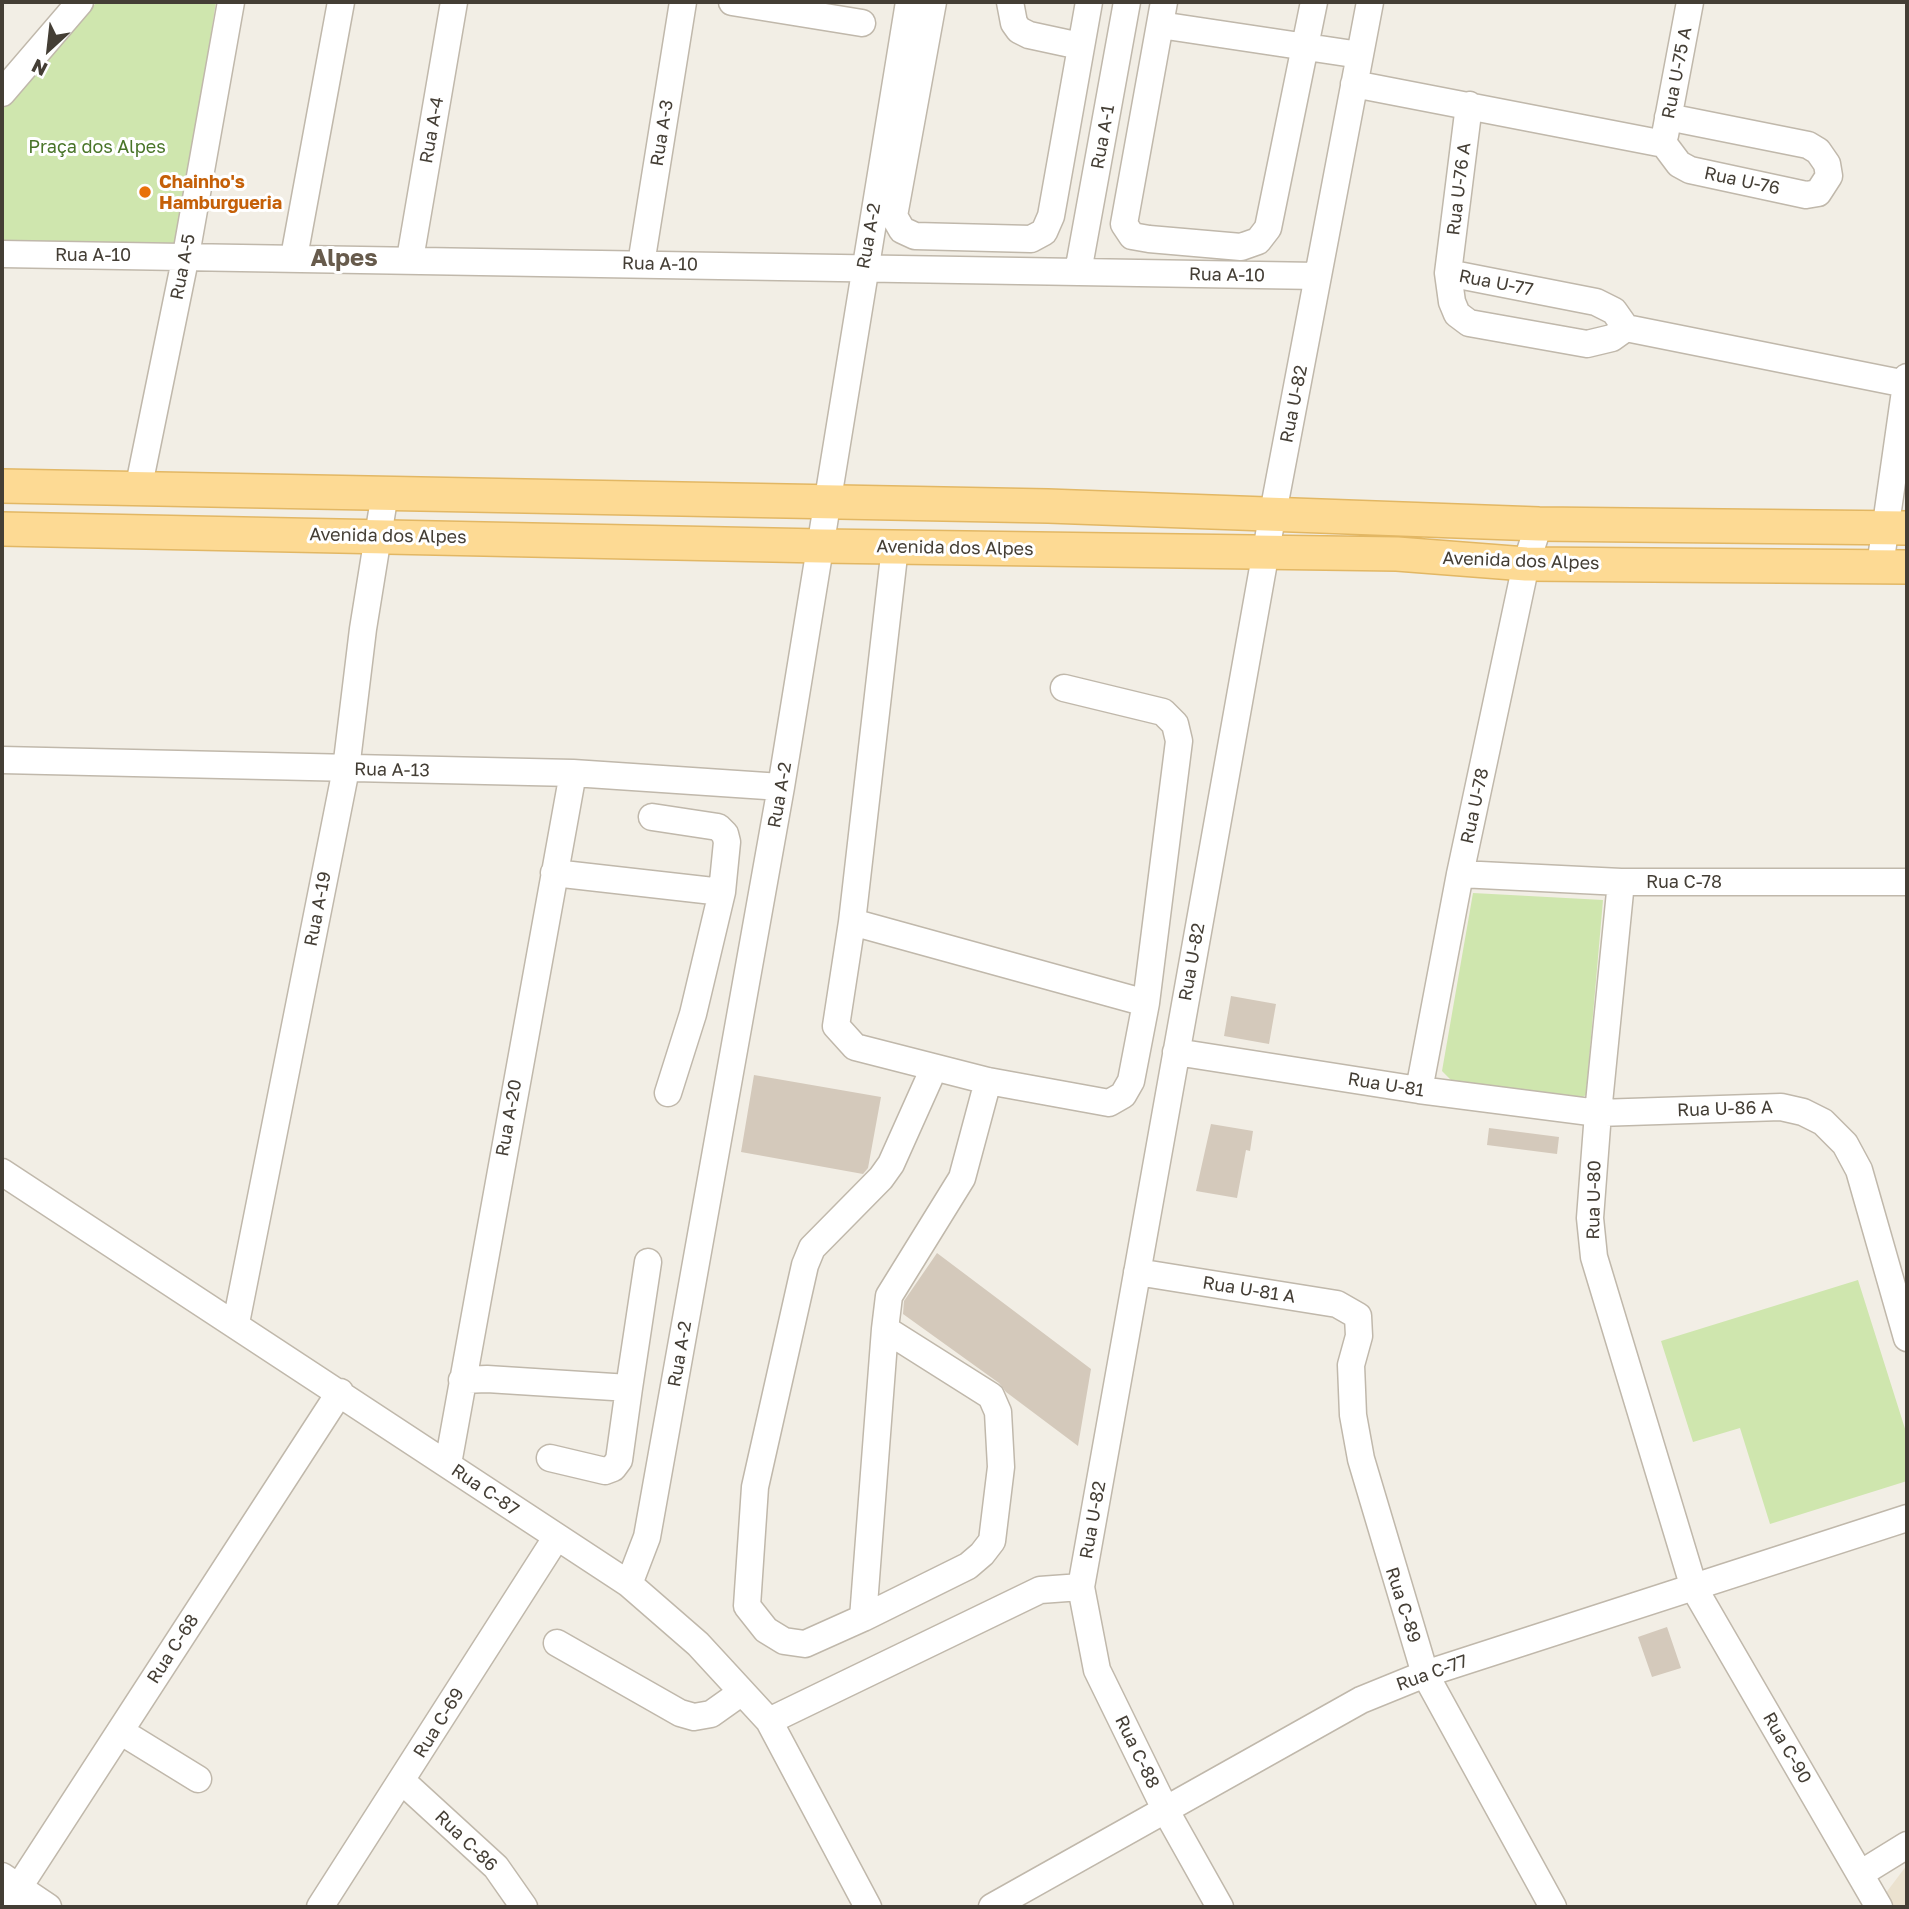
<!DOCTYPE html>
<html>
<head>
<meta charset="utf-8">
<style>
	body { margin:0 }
	#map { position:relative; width:1909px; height:1909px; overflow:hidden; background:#f2eee5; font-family:"Golos Text",sans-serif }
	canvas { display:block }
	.frame { position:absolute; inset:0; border:4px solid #443e35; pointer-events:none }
	.north { position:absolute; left:14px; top:14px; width:70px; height:70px; -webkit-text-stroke:5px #fff; paint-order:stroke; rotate:207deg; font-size:19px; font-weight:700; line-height:28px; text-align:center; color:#443e35 }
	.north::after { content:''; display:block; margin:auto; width:24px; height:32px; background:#443e35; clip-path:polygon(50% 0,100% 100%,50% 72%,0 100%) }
</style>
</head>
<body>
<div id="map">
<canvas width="1909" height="1909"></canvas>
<div class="frame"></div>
<div class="north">N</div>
</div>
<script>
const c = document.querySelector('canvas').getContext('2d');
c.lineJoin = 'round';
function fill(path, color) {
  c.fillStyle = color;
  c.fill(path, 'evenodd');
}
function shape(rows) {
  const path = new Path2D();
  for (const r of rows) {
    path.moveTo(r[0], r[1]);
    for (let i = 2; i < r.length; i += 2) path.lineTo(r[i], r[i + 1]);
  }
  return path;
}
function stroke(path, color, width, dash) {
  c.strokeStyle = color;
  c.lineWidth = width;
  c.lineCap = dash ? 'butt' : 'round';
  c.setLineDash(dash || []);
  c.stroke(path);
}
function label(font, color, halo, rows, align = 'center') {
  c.font = font + ' "Golos Text",sans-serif';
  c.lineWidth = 6;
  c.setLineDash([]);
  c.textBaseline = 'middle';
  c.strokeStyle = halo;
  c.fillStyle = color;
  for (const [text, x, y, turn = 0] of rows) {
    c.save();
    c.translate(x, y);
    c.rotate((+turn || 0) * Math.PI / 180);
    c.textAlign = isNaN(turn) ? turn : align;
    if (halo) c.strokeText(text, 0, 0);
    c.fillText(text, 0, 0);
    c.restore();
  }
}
fill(shape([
	[1907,1865,1907,1907,1888,1907,1882,1898]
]), '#ebe2cf');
fill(shape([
	[97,2,216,2,178,245,2,242,2,110],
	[1473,893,1603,900,1586,1095,1568,1105,1457,1086,1442,1071],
	[1858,1280,1907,1435,1907,1481,1770,1524,1740,1428,1693,1442,1661,1341]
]), '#cfe6ae');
fill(shape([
	[1231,996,1276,1004,1269,1044,1224,1036],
	[754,1075,881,1097,868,1168,863,1174,741,1152],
	[1211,1124,1253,1131,1250,1151,1246,1150,1237,1198,1196,1191],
	[1489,1128,1559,1137,1557,1154,1487,1145],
	[937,1253,1091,1369,1078,1446,1006,1392,999,1383,903,1314,904,1301],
	[1667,1627,1681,1668,1652,1677,1638,1637]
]), '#d4c9bb');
const minor = shape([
	[732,2,862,23],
	[933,2,894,216,902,230,915,236,1031,239,1044,232,1051,216,1089,2],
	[1010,2,1014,23,1019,30,1029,35,1080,46],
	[1164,2,1124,224,1132,236,1149,239,1241,247,1258,241,1268,228,1314,2],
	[1160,25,1360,55],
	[1354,84,1664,144,1679,164,1690,170,1806,195,1818,193,1829,176,1827,164,1818,151,1808,145,1668,117],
	[2,93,80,2],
	[1665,135,1690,2],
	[2,254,1318,276],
	[294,257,341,2],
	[410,259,454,2],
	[641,264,683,2],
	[1078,272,1127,2],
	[1448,273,1596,302,1614,311,1626,328,1612,338,1587,344,1469,323,1457,314,1452,302,1448,273,1469,105],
	[1626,328,1906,384],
	[138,490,186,255,231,2],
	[895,547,852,922,1146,1003,1179,741,1175,724,1163,712,1064,688],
	[1880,566,1907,377],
	[2,760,573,773,781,787],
	[652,817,718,827,725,834,727,842,722,892,693,1014,668,1093],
	[554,873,722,892],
	[1460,874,1621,882,1907,882],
	[1621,882,1598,1113,1590,1218,1594,1257,1694,1588,1879,1907],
	[852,922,836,1026,855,1047,988,1081,1109,1103,1123,1095,1131,1081,1146,1003],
	[1176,1052,1419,1090,1598,1113,1781,1107,1803,1112,1823,1122,1845,1144,1859,1170,1907,1338],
	[934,1068,891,1164,881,1178,812,1248,805,1265,755,1487,747,1606,766,1630,784,1641,805,1644,863,1618,968,1566,982,1554,992,1541,1001,1467,998,1412,991,1396,885,1329,889,1296,962,1178,988,1081],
	[1419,1090,1460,874,1526,564,1539,524],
	[2,1172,629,1584,698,1644,769,1721,868,1907],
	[1137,1272,1337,1304,1358,1316,1359,1336,1351,1365,1353,1415,1361,1459,1425,1674,1553,1907],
	[236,1323,346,769,363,629,385,493],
	[462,1380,487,1379,629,1388,648,1262],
	[550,1458,605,1471,613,1468,619,1460,629,1388],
	[448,1464,573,773],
	[629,1584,647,1537,781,787,909,2],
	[863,1618,885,1329],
	[557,1643,680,1713,694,1717,711,1714,742,1692],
	[769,1721,1040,1590,1081,1587],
	[120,1731,198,1779],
	[402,1781,496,1867,524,1907],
	[1860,1874,1907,1845],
	[2,1876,48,1907],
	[6,1907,340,1392],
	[320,1907,556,1538],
	[992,1907,1361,1700,1425,1674,1907,1518],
	[1220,1907,1166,1811,1097,1670,1081,1587,1269,534,1370,2]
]);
const major = shape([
	[2,486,1048,506,1539,524,1907,528],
	[2,529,821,546,1397,554,1526,564,1907,567]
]);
stroke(minor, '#c0b8ab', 29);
stroke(major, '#e2b764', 36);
stroke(minor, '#fff', 26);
stroke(major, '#fdda94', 33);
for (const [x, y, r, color] of [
	[145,192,7,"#e8710a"]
]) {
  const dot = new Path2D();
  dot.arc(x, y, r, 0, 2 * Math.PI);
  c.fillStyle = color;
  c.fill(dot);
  stroke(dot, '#fff', 2.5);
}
label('18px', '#443e35', '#fff', [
	["Rua U-75 A",1677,73,-79],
	["Rua A-4",432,130,-80],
	["Rua A-3",662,133,-81],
	["Rua A-1",1103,137,-80],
	["Rua U-76",1742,181,12],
	["Rua U-76 A",1459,189,-83],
	["Rua A-2",869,236,-80],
	["Rua A-10",93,255],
	["Rua A-10",660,264,1],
	["Rua A-5",183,267,-79],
	["Rua A-10",1227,275,1],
	["Rua U-77",1496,283,11],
	["Rua U-82",1294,404,-79],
	["Avenida dos Alpes",388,536,1],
	["Avenida dos Alpes",955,548,1],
	["Avenida dos Alpes",1521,561,2],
	["Rua A-13",392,770,1],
	["Rua A-2",780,795,-80],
	["Rua U-78",1475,806,-78],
	["Rua C-78",1684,882],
	["Rua A-19",318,909,-79],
	["Rua U-82",1192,962,-80],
	["Rua U-81",1386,1085,9],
	["Rua U-86 A",1725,1109,-2],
	["Rua A-20",509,1118,-80],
	["Rua U-80",1594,1200,-89],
	["Rua U-81 A",1249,1290,9],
	["Rua A-2",680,1354,-80],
	["Rua C-87",485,1490,34],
	["Rua U-82",1093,1520,-80],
	["Rua C-89",1403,1605,72],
	["Rua C-68",173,1649,-57],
	["Rua C-77",1432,1673,-20],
	["Rua C-69",439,1723,-58],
	["Rua C-90",1787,1748,60],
	["Rua C-88",1137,1752,64],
	["Rua C-86",466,1841,44]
]);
label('18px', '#497529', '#fff', [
	["Praça dos Alpes",97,147]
]);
label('bold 18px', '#c56008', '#fff', [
	["Chainho's",159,182],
	["Hamburgueria",159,203]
], 'left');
label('bold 24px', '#675b4c', '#fff', [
	["Alpes",344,258]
]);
</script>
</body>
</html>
